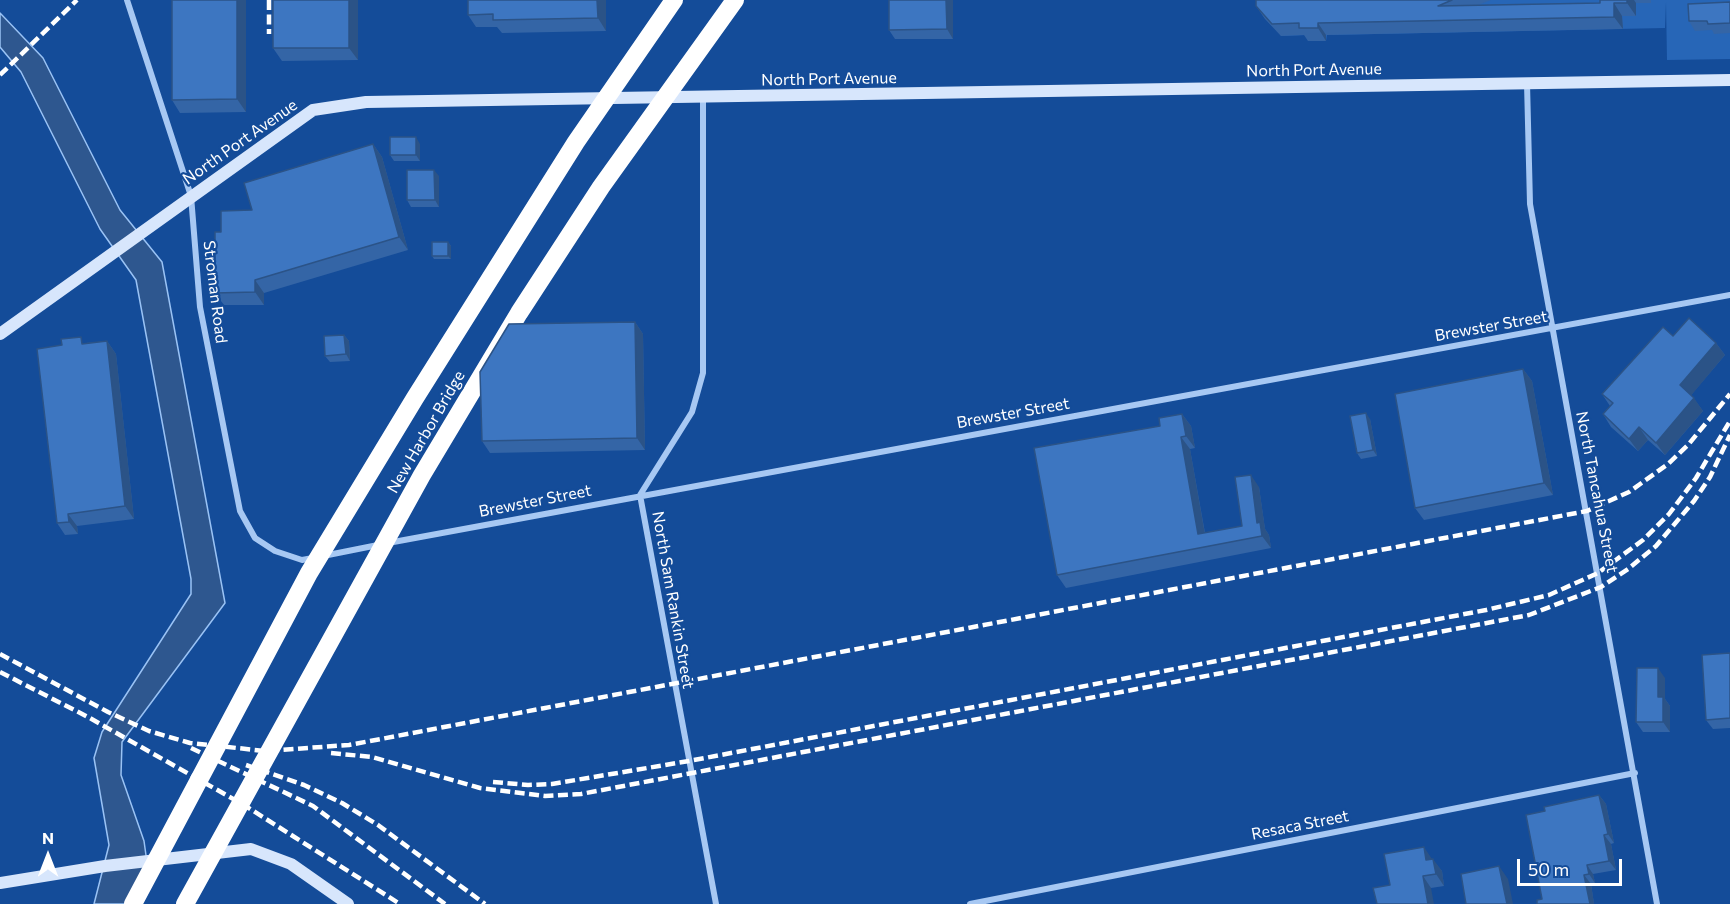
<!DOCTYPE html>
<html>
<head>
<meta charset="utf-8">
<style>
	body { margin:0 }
	#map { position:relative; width:1730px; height:904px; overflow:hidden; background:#144c99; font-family:Commissioner,sans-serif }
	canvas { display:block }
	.north { position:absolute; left:18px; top:826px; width:60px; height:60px; -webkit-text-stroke:4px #144c99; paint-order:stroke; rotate:0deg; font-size:16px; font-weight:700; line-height:24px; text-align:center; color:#fff }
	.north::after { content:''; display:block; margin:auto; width:21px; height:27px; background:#fff; clip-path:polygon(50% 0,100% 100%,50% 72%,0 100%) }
	.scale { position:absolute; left:1517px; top:859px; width:105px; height:27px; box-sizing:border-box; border:3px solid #fff; border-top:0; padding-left:8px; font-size:18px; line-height:21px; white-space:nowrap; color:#fff; -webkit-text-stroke:4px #144c99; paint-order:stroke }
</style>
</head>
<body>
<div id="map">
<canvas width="1730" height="904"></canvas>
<div class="north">N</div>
<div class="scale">50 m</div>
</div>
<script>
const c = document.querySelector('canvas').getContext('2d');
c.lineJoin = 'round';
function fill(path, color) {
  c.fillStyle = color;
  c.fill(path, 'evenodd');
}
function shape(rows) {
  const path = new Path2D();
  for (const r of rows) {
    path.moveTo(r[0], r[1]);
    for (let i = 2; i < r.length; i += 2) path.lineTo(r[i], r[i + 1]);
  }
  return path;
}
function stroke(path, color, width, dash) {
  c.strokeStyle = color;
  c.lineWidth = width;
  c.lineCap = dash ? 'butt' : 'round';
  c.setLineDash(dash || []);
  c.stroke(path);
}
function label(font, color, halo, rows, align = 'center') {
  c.font = font + ' Commissioner,sans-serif';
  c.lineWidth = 4.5;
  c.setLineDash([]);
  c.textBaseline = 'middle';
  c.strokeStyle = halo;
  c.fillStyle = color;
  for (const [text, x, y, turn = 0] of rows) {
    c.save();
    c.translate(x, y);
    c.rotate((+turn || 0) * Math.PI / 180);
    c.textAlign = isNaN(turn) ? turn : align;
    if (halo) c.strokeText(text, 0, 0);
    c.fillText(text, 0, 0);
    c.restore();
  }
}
fill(shape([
	[1265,0,1730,0,1730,59,1667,60,1666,2,1665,28,1327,35,1326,41,1308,41,1307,35,1281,36]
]), '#2766b7');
const water = shape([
	[0,13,43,58,120,210,162,262,225,603,122,742,121,775,144,841,150,884,140,904,94,904,109,845,94,758,102,732,191,594,191,579,136,280,100,229,21,72,0,47,0,13]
]);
fill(water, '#2e578f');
stroke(water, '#9ac3f5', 1.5);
stroke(shape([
	[127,0,191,196,200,307,240,511,255,538,275,551,302,560,313,558],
	[1527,83,1530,204,1657,904],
	[703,97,703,373,692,412,640,495,716,904],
	[388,543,1730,295],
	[323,556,378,545],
	[970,904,1635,773]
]), '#a7c8f3', 6);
stroke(shape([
	[0,334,313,110,366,102,1730,80],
	[0,883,105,866,251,849,291,864,348,904]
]), '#d7e6fc', 12);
stroke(shape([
	[269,0,269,34],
	[0,75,77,0],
	[0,654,108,712,149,731,190,743,265,751,349,745,1587,511,1629,492,1668,464,1688,445,1730,394],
	[0,672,88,717,244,805,400,904],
	[191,748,313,806,445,904],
	[331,753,372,757,480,788,545,796,581,794,1529,615,1601,587,1628,569,1656,546,1694,501,1710,477,1730,435],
	[246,765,304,785,342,803,378,825,485,904],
	[493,782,528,785,552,784,689,761,1486,610,1549,595,1598,573,1643,540,1669,514,1696,478,1730,421]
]), '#fff', 4.5, [10, 4.5]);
stroke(shape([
	[133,904,309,573,415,398,576,142,674,0],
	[185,904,422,475,519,313,601,187,735,0]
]), '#fff', 18);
fill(shape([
	[172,0,246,0,246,112,180,113,172,100],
	[358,0,358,60,282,61,273,48],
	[468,0,606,0,606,31,502,33,497,27,476,27,468,15],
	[889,0,953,0,953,39,895,39,889,30],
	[1256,0,1491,0,1478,5,1600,3,1600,0,1651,0,1651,3,1636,3,1636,16,1622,16,1623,29,1326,35,1326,41,1308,41,1304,35,1281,36,1265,19,1256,6],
	[1730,2,1730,33,1714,34,1712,30,1695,31,1689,21],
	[373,144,382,157,408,250,264,293,264,305,224,305,215,293,221,232,252,210],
	[420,144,420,161,394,161,390,155],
	[439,176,439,207,411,207,407,200],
	[448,242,451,246,451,259,434,259,432,256],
	[635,322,643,334,645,450,490,453,482,441],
	[344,335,349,341,350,361,330,362,325,356],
	[1673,336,1716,343,1725,355,1691,395,1703,411,1665,455,1648,440,1638,451,1611,427,1603,414,1610,406,1602,394],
	[107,341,116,354,134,519,77,526,78,534,65,535,57,523,86,343],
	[1523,369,1532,381,1553,495,1424,520,1415,508],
	[1182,414,1191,426,1195,448,1190,449,1205,533,1242,526,1259,487,1265,529,1269,535,1271,548,1066,588,1057,575,1160,426],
	[1370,419,1377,456,1361,459,1357,453],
	[1730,653,1730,728,1713,729,1706,720],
	[1665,678,1665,699,1670,706,1670,732,1643,732,1636,722],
	[1599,795,1606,804,1614,843,1611,844,1616,870,1593,874,1595,883,1591,884,1594,904,1537,904,1542,899,1545,811],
	[1432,859,1442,871,1444,886,1431,888,1390,885]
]), '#3465a6');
fill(shape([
	[237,0,246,0,246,112,237,99],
	[349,0,358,0,358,60,349,48],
	[597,0,606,0,606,31,598,18],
	[946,0,953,0,953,39,947,29],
	[1627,0,1634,0,1636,3,1636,16,1627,3],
	[1614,3,1622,16,1623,29,1614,17],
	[1318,23,1326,35,1326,41,1318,28],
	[416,137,420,144,420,161,416,155],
	[373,144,382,157,408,250,399,237],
	[434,170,439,176,439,207,435,200],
	[448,242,451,246,451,259,448,256],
	[255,280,264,293,264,305,255,292],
	[635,322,643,334,645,450,637,438],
	[344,335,349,341,350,361,346,354],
	[107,341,116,354,134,519,125,506],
	[1716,343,1725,355,1689,398,1680,385],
	[1523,369,1532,381,1553,495,1544,483],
	[1694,398,1703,411,1665,455,1656,443],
	[1366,413,1370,419,1377,456,1373,450],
	[1182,414,1191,426,1195,448,1186,436],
	[1639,427,1648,440,1638,451,1629,439],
	[1181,437,1190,449,1207,546,1198,534],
	[1251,475,1259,487,1265,529,1269,535,1271,548,1262,536,1257,523],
	[68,514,77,526,78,534,69,522],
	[1658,668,1665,678,1665,699,1670,706,1670,732,1663,722,1658,697],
	[1599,795,1606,804,1614,843,1608,834],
	[1604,835,1611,844,1616,870,1609,861],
	[1424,847,1432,859,1426,860],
	[1433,859,1442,871,1444,886,1436,874],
	[1587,865,1593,874,1595,883,1589,874],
	[1499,866,1508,879,1513,904,1507,904],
	[1584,875,1591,884,1594,904,1590,904],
	[1423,876,1431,888,1434,904,1428,904]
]), '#2b5387');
const building = shape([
	[172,0,237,0,237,99,172,100,172,0],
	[273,0,349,0,349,48,273,48,273,0],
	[468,0,597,0,598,18,493,20,493,14,468,15,468,0],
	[889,0,946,0,947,29,889,30,889,0],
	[1256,0,1452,0,1438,6,1600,3,1600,0,1627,0,1627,3,1614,3,1614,17,1318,23,1318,28,1299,28,1299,23,1272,24,1256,6,1256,0],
	[1730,2,1730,23,1708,24,1707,21,1689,21,1688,4,1730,2],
	[390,137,416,137,416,155,390,155,390,137],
	[373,144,399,237,255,280,255,292,215,293,215,232,221,232,221,211,252,210,244,183,373,144],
	[407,170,434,170,435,200,407,200,407,170],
	[432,242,448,242,448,256,432,256,432,242],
	[1689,318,1716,343,1680,385,1694,398,1656,443,1639,427,1629,439,1603,414,1613,403,1602,394,1663,327,1673,336,1689,318],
	[635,322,637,438,482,441,480,372,509,324,635,322],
	[344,335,346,354,325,356,324,336,344,335],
	[81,337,82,344,107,341,125,506,68,514,69,522,57,523,37,349,62,345,61,339,81,337],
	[1523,369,1544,483,1415,508,1395,394,1523,369],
	[1366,413,1373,450,1357,453,1350,416,1366,413],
	[1182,414,1186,436,1181,437,1198,534,1242,526,1235,477,1251,475,1257,523,1260,522,1262,536,1057,575,1034,448,1160,426,1159,418,1182,414],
	[1730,653,1730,718,1706,720,1702,655,1730,653],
	[1637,668,1658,668,1658,697,1663,697,1663,722,1636,722,1637,668],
	[1599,795,1608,834,1604,835,1609,861,1587,865,1589,874,1584,875,1590,904,1537,904,1537,900,1542,899,1526,815,1545,811,1544,807,1599,795],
	[1424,847,1426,860,1433,859,1436,874,1423,876,1428,904,1377,904,1373,888,1390,885,1384,854,1424,847],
	[1499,866,1507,904,1466,904,1461,874,1499,866]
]);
fill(building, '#3d76c1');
stroke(building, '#2b5387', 1.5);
label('16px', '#fff', '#144c99', [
	["North Port Avenue",1314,70,-1],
	["North Port Avenue",829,79,-1],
	["North Port Avenue",240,142,-35],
	["Stroman Road",215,292,83],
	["Brewster Street",1491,326,-10],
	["Brewster Street",1013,413,-10],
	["New Harbor Bridge",426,432,-60],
	["North Tancahua Street",1597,492,79],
	["Brewster Street",535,501,-11],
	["North Sam Rankin Street",673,600,80],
	["Resaca Street",1300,825,-11]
]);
</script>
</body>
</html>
